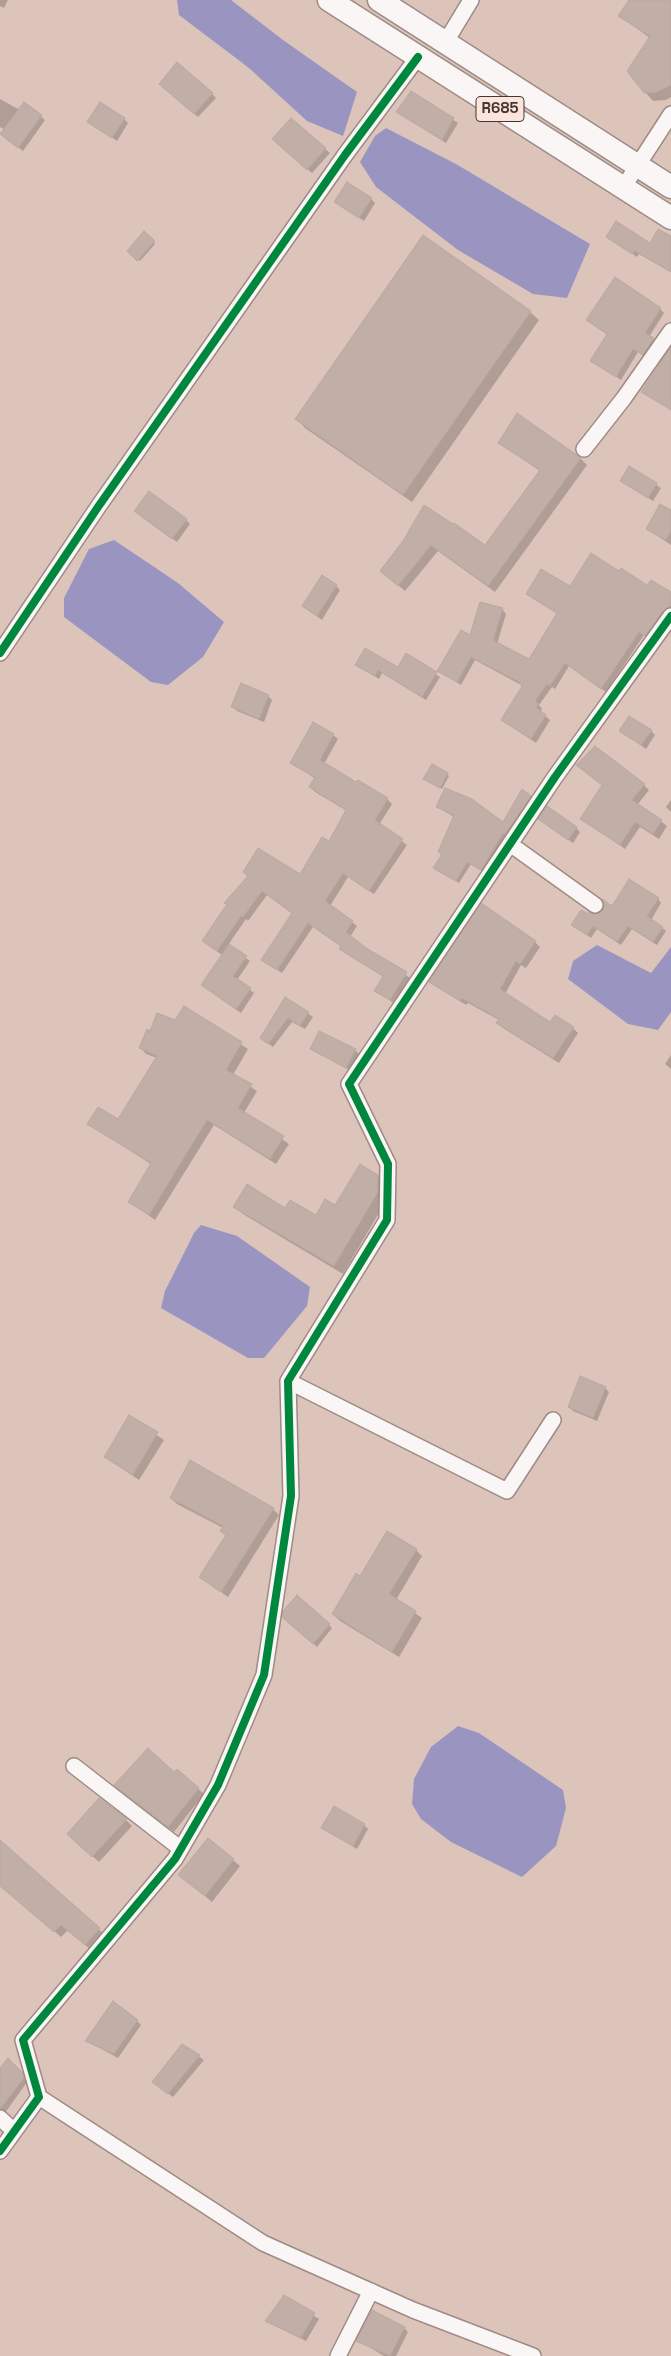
<!DOCTYPE html>
<html>
<head>
<meta charset="utf-8">
<style>
	body { margin:0 }
	canvas { display:block; background:#dcc4bb }
</style>
</head>
<body>
<canvas width="671" height="2356"></canvas>
<script>
const c = document.querySelector('canvas').getContext('2d');
c.lineJoin = 'round';
function fill(path, color) {
  c.fillStyle = color;
  c.fill(path, 'evenodd');
}
function shape(rows) {
  const path = new Path2D();
  for (const r of rows) {
    path.moveTo(r[0], r[1]);
    for (let i = 2; i < r.length; i += 2) path.lineTo(r[i], r[i + 1]);
  }
  return path;
}
function stroke(path, color, width, dash) {
  c.strokeStyle = color;
  c.lineWidth = width;
  c.lineCap = dash ? 'butt' : 'round';
  c.setLineDash(dash || []);
  c.stroke(path);
}
function label(font, color, halo, rows, align = 'center') {
  c.font = font + ' "Space Grotesk",sans-serif';
  c.lineWidth = 4.5;
  c.setLineDash([]);
  c.textBaseline = 'middle';
  c.strokeStyle = halo;
  c.fillStyle = color;
  for (const [text, x, y, turn = 0] of rows) {
    c.save();
    c.translate(x, y);
    c.rotate((+turn || 0) * Math.PI / 180);
    c.textAlign = isNaN(turn) ? turn : align;
    if (halo) c.strokeText(text, 0, 0);
    c.fillText(text, 0, 0);
    c.restore();
  }
}
fill(shape([
	[177,0,231,0,283,40,357,92,343,136,307,121,249,68,179,15],
	[386,128,456,164,590,244,567,298,533,294,458,250,376,187,360,162,375,136],
	[114,540,178,583,224,622,203,657,168,685,151,682,64,617,64,598,89,549],
	[597,945,651,973,671,947,671,1012,658,1030,628,1024,568,979,573,961],
	[201,1225,237,1236,310,1287,307,1306,264,1358,248,1358,161,1308,165,1291,194,1233],
	[458,1726,479,1733,563,1790,566,1808,556,1846,522,1877,451,1842,421,1819,412,1804,414,1779,431,1747]
]), '#9a95c0');
fill(shape([
	[0,0,8,0,4,8,0,6],
	[631,0,658,0,671,6,671,97,666,100,653,101,645,92,650,38,620,16],
	[164,88,212,94,216,98,198,117],
	[411,93,458,123,446,143,398,112],
	[0,99,20,110,25,103,45,120,23,151,1,134,5,130,0,127],
	[124,119,128,123,117,141,89,122],
	[291,119,330,153,312,173,278,143],
	[371,199,375,203,364,221,336,202],
	[144,233,155,244,140,261,129,251],
	[608,237,650,245,671,238,671,272,639,254,637,257],
	[660,309,664,313,649,337,658,343,647,358,638,352,621,380,592,361,608,335,587,320],
	[530,312,539,320,412,502,305,428,297,419],
	[499,442,580,458,587,465,495,592,438,551,405,591,381,571,404,542,486,547,540,471],
	[630,468,661,488,653,501,621,481],
	[671,511,671,545,647,529],
	[140,515,186,520,190,524,177,542],
	[619,573,648,587,671,593,671,612,650,639,644,635,606,692,569,666,555,689,552,687,539,705,542,709,540,712,550,720,536,743,502,720,523,686,475,660,461,685,439,671,471,637,502,609,506,614,497,644,529,661,558,614,532,598],
	[336,586,340,590,322,620,303,606],
	[407,655,440,677,426,700,382,673,379,679,357,665,399,668],
	[268,696,272,700,264,722,237,711,233,707],
	[621,731,651,731,655,735,646,749],
	[333,735,338,739,324,764,356,784,358,781,387,799,392,804,379,825,407,845,374,894,348,877,330,906,357,926,350,937,410,978,395,1004,376,991,384,977,345,953,340,949,342,947,313,927,282,973,268,964,293,914,267,895,248,921,246,919,228,945,250,961,237,980,254,993,241,1013,206,988,222,955,203,941,248,877,244,872,300,876,329,843,347,811,315,792,311,787,316,779,291,763],
	[447,774,449,776,442,789,427,780],
	[644,785,649,790,638,804,667,826,659,839,640,827,625,849,582,819,603,786],
	[530,796,534,800,509,836,507,835,485,873,471,864,459,883,438,871,442,855,439,852,454,817,438,807,503,824],
	[671,800,671,812,666,807],
	[544,823,576,828,580,832,573,843],
	[658,899,661,903,651,920,666,931,657,945,632,929,621,945,597,929,591,938,573,925,588,916,599,915,612,907],
	[535,942,540,947,526,968,521,965,505,994,550,1024,573,1028,578,1033,559,1063,503,1028,497,1023,499,1020,468,1003,466,1005,430,982],
	[285,998,313,1017,305,1029,292,1022,273,1047,261,1038],
	[184,1008,248,1049,233,1075,257,1091,244,1113,289,1144,276,1164,214,1125,155,1220,129,1201,152,1165,89,1123,119,1121,157,1058,146,1054,140,1047,151,1032,176,1022],
	[312,1049,355,1050,359,1054,351,1071],
	[671,1055,671,1069,665,1064],
	[378,1176,386,1184,386,1201,343,1274,243,1214,235,1206,286,1209,316,1217,336,1207],
	[605,1388,609,1392,597,1421,573,1411,569,1407],
	[130,1417,164,1440,139,1480,105,1457],
	[171,1498,273,1509,279,1515,228,1597,200,1577,227,1536,221,1531,223,1528,177,1504],
	[416,1550,422,1556,396,1600,422,1618,399,1657,340,1621,333,1614,361,1578],
	[287,1621,329,1625,332,1628,317,1647],
	[177,1771,204,1794,174,1832,121,1791,175,1774],
	[126,1820,132,1826,99,1862,75,1840],
	[364,1825,368,1829,357,1849,323,1828],
	[208,1839,240,1866,212,1902,180,1875],
	[0,1842,105,1935,91,1950,68,1930,61,1937,0,1885],
	[137,2021,141,2025,118,2058,87,2041],
	[182,2045,204,2060,173,2097,158,2086],
	[8,2060,27,2082,5,2113,0,2111,0,2070],
	[284,2297,319,2319,306,2341,266,2321],
	[404,2328,408,2332,396,2356,384,2356,358,2340]
]), '#0003');
const building = shape([
	[629,0,671,0,671,85,657,92,644,93,627,71,650,36,618,16,629,0],
	[177,62,213,93,194,114,159,84,177,62],
	[411,91,454,118,442,140,396,112,411,91],
	[24,102,42,115,18,148,0,134,24,102],
	[100,102,125,118,112,138,87,122,100,102],
	[291,118,326,148,307,170,272,139,291,118],
	[347,182,372,198,359,218,334,202,347,182],
	[616,221,650,243,658,229,671,236,671,272,635,251,632,254,606,237,616,221],
	[144,231,155,241,137,261,127,251,144,231],
	[423,235,531,311,403,495,295,419,423,235],
	[615,277,661,308,645,333,654,338,643,355,633,349,616,377,590,361,607,334,586,320,615,277],
	[671,347,671,410,641,392,671,347],
	[517,413,581,458,488,586,431,545,398,586,380,571,403,541,424,505,453,524,454,523,485,545,540,470,498,443,517,413],
	[629,466,657,483,648,498,620,481,629,466],
	[149,491,187,519,172,539,134,511,149,491],
	[660,504,671,510,671,531,666,540,646,529,660,504],
	[591,553,619,571,621,568,647,585,651,580,671,592,671,605,663,611,645,636,639,632,601,689,565,663,550,686,547,684,535,701,539,704,536,708,546,715,531,739,501,720,522,686,519,682,471,657,457,682,437,671,461,630,470,635,480,602,503,608,493,640,529,659,557,613,526,594,541,569,570,586,591,553],
	[322,575,337,585,317,616,302,606,322,575],
	[365,648,398,667,406,653,437,672,422,697,378,670,375,676,355,665,365,648],
	[241,683,269,695,259,719,231,707,241,683],
	[629,716,652,730,641,745,619,731,629,716],
	[313,722,334,734,320,760,356,782,358,780,388,798,375,820,403,839,369,891,343,873,325,901,353,921,346,932,366,948,407,972,390,1000,374,991,383,976,339,949,341,946,308,923,277,970,261,960,292,913,262,891,243,917,241,916,217,951,202,941,227,904,224,903,248,876,243,872,258,848,300,874,322,837,329,841,346,810,309,787,315,777,290,763,313,722],
	[595,746,645,784,632,800,662,820,653,834,635,822,620,845,580,819,602,785,576,765,595,746],
	[432,764,448,773,440,788,423,779,432,764],
	[445,788,472,799,503,822,522,789,531,796,505,834,503,833,481,870,467,862,456,881,433,868,442,854,438,852,454,815,436,807,445,788],
	[547,806,577,827,568,840,538,819,547,806],
	[629,879,659,898,647,916,663,927,653,942,628,926,617,942,593,926,587,935,571,925,581,910,588,914,589,912,598,914,602,911,604,905,602,899,612,906,629,879],
	[481,903,536,941,520,964,516,961,500,989,550,1022,555,1015,574,1027,553,1058,496,1023,499,1019,462,998,460,1001,429,982,481,903],
	[229,944,247,956,233,976,251,988,236,1009,201,985,229,944],
	[285,997,309,1012,300,1026,288,1018,268,1044,260,1038,285,997],
	[184,1006,242,1042,226,1070,252,1084,238,1108,284,1136,270,1159,207,1120,149,1215,128,1202,151,1163,87,1124,98,1107,118,1119,157,1056,139,1048,147,1029,150,1031,157,1013,175,1020,184,1006],
	[319,1031,356,1049,346,1068,310,1049,319,1031],
	[360,1164,378,1175,378,1192,334,1266,233,1207,247,1184,285,1208,290,1200,316,1215,325,1199,335,1205,360,1164],
	[580,1376,606,1387,593,1418,568,1407,580,1376],
	[129,1415,158,1432,133,1475,104,1457,129,1415],
	[190,1460,274,1508,221,1592,199,1577,226,1535,220,1531,223,1526,170,1498,190,1460],
	[387,1531,417,1549,389,1594,416,1611,392,1652,332,1614,356,1573,360,1576,387,1531],
	[297,1595,330,1624,313,1644,282,1617,283,1611,297,1595],
	[148,1748,174,1772,177,1769,199,1788,168,1827,114,1785,148,1748],
	[99,1798,127,1819,92,1857,67,1834,99,1798],
	[334,1806,365,1824,353,1846,321,1828,334,1806],
	[208,1838,234,1859,205,1896,178,1875,208,1838],
	[0,1840,100,1928,85,1945,61,1925,54,1932,0,1886,0,1840],
	[113,2001,138,2020,114,2054,85,2041,113,2001],
	[182,2044,200,2055,168,2094,152,2082,182,2044],
	[8,2058,23,2073,24,2078,0,2109,0,2068,8,2058],
	[284,2295,315,2313,301,2338,265,2321,284,2295],
	[372,2310,405,2327,390,2356,356,2341,372,2310]
]);
fill(building, '#c1aea7');
stroke(building, '#b9a7a0', 1);
const street = shape([
	[445,43,471,0],
	[623,188,671,114],
	[584,449,624,398,671,331],
	[0,653,98,507,345,155,418,57],
	[510,844,595,905],
	[288,1381,507,1491,553,1420],
	[74,1766,181,1849],
	[39,2097,263,2243,413,2310,533,2356],
	[0,2118,14,2131],
	[0,2151,39,2097,23,2040,175,1859,218,1785,264,1675,291,1496,288,1381,387,1220,388,1164,349,1084,555,777,671,616],
	[338,2356,371,2291]
]);
const primary = shape([
	[329,0,671,218],
	[379,0,671,187]
]);
stroke(street, '#9d8b85', 18);
stroke(primary, '#9d8b85', 25);
stroke(street, '#faf6f5', 15);
stroke(primary, '#faf6f5', 22);
stroke(shape([
	[0,653,98,507,345,155,418,57],
	[0,2151,39,2097,23,2040,175,1859,218,1785,264,1675,291,1496,288,1381,387,1220,388,1164,349,1084,555,777,671,616]
]), '#00873e', 8);
for (const [x, y, w] of [
	[500,109,48]
]) {
  const box = new Path2D();
  box.roundRect(x - w / 2, y - 12.5, w, 25, 4);
  c.fillStyle = '#fae4db';
  c.fill(box);
  stroke(box, '#47352f', 1);
}
label('bold 15px', '#47352f', null, [
	["R685",500,109]
]);
</script>
</body>
</html>
